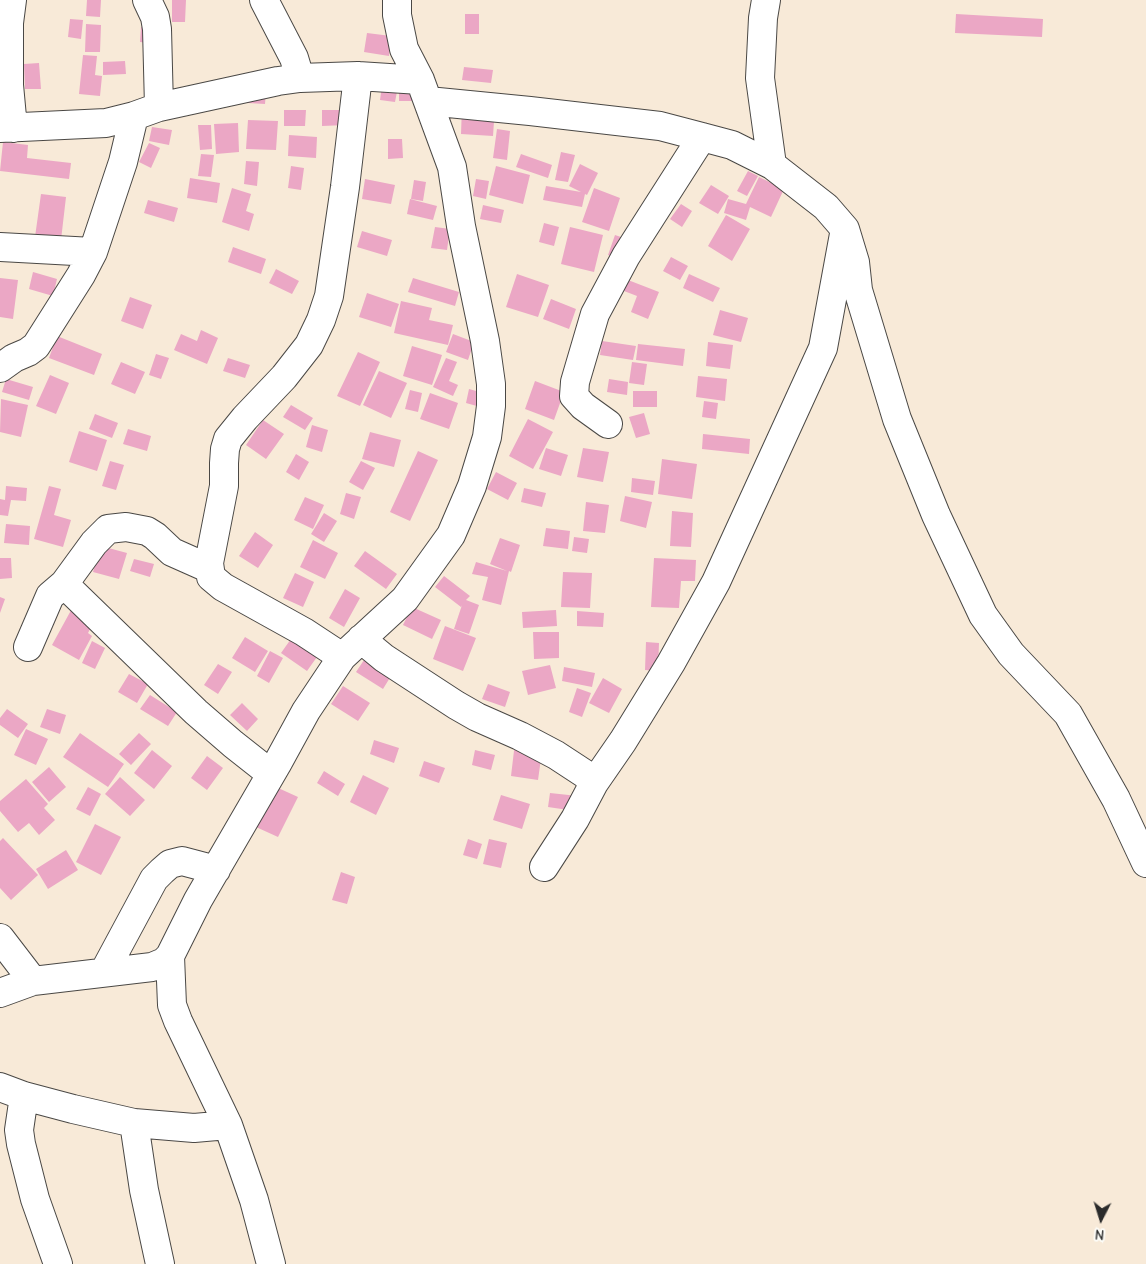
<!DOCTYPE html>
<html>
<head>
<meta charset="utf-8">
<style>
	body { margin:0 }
	#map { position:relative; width:1146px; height:1264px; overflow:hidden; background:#f8ead8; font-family:"Comic Neue",sans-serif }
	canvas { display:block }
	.north { position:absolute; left:1076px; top:1194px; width:50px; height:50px; -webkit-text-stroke:4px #fdfcf7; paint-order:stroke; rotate:185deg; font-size:14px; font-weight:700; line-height:20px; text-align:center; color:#2b2b2b }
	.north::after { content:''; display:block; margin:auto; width:18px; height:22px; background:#2b2b2b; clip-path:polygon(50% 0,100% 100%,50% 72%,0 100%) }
</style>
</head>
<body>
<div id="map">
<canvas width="1146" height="1264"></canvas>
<div class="north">N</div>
</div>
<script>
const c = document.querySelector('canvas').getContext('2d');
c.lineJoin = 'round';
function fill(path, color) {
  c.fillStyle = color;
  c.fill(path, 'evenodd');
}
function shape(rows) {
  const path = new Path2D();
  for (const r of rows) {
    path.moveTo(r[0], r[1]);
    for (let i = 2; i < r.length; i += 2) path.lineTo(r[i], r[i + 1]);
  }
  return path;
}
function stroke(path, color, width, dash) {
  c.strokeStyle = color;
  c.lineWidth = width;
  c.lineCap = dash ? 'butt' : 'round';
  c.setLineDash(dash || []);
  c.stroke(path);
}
fill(shape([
	[87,0,101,0,100,17,86,16],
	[172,0,186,0,185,22,172,22],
	[465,14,479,14,479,34,465,34],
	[956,14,1043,19,1042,37,955,33],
	[70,19,83,20,81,39,68,37],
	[86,24,101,25,100,52,85,52],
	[141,27,160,29,159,44,140,42],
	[367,33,391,36,389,56,364,52],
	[83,55,97,56,95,75,102,76,100,96,79,94],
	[125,61,126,74,103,75,103,62],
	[39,63,41,89,25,89,24,64],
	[464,67,493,70,491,83,462,80],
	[383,78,399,81,395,102,380,100],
	[399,81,425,101,399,101],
	[248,90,266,91,265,104,248,103],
	[462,106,495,107,493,136,461,134],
	[284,110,306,110,305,126,284,126],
	[322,110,345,110,346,125,322,126],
	[248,120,278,121,276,150,246,149],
	[238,123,239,152,216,154,214,124],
	[198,125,211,125,212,149,200,150],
	[152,127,172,130,169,145,149,141],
	[497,129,510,131,507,160,493,158],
	[289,135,317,137,316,158,288,156],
	[388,139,402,139,403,158,388,159],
	[3,142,28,145,27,158,71,163,69,179,0,171],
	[149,143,160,148,151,168,139,162],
	[561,152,575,155,568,182,555,180],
	[201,154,214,155,211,177,198,176],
	[521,154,552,165,548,178,516,167],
	[246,161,259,162,257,186,244,184],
	[580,164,598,173,587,195,585,194,582,207,543,200,546,186,581,192,569,186],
	[291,166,304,168,301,190,288,188],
	[496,166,530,175,523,204,489,195],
	[748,171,758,176,747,196,737,191],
	[759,177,784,189,771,217,750,207,746,220,724,213,728,199,746,204],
	[190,178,220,183,217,203,187,198],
	[365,179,395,185,391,204,362,199],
	[476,179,489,181,486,199,473,196],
	[414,180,426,182,423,201,411,199],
	[711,185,729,196,718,214,699,203],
	[232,188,251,194,246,211,254,214,249,231,222,222],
	[594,188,620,198,609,231,582,222],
	[41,194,66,197,61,240,35,237],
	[410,199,437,206,433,220,407,214],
	[148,200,178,208,174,222,144,213],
	[681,204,692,211,682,227,670,219],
	[483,205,504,210,501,223,480,219],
	[726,215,750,229,732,261,708,246],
	[544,223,559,227,554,246,539,242],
	[435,227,450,229,447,250,431,248],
	[570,227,603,235,594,272,561,264],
	[362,231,392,240,387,256,357,247],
	[615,235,630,240,623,260,608,255],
	[233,247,266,259,261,274,228,262],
	[671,257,688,266,680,280,663,271],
	[276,269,299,281,292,294,269,283],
	[33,272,57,279,53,296,29,289],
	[517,274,549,285,538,317,506,307],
	[689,274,720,288,713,302,683,288],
	[0,278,18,280,13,319,0,317],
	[413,278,459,292,455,306,408,292],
	[628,280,659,292,648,319,631,312,637,296,624,291],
	[367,293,399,304,391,327,359,317],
	[130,297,152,305,143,329,121,321],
	[551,299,576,309,569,329,543,319],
	[401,301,432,308,429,320,453,325,448,345,394,333],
	[720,310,748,318,741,342,713,335],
	[201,330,218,338,207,364,174,350,181,334,197,341],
	[453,334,474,342,468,360,446,352],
	[57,336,102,354,94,375,49,358],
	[602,341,636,346,633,360,600,355],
	[708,342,733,345,730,369,706,366],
	[638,344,685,349,683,366,636,360],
	[412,346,442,355,432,385,403,376],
	[358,352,380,362,360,406,337,396],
	[156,354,169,358,161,379,149,375],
	[228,358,250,365,245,378,223,371],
	[446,358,457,362,449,381,458,385,453,396,433,387],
	[121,362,145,372,135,394,111,384],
	[632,362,647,364,644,385,629,383],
	[379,371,407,383,391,418,363,405],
	[50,375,69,383,56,414,36,406],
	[698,376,727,379,725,401,696,397],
	[6,379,33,387,29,400,2,392],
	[609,379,628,382,627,395,607,392],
	[535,381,564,392,554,420,525,409],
	[469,389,487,394,484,408,466,403],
	[410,390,422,393,418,412,405,409],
	[633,391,657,391,657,407,633,407],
	[430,393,458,403,449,429,420,419],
	[1,399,28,405,21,437,0,432],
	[704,401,718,403,716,419,702,417],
	[291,405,313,418,305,430,283,417],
	[644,413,650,434,636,438,629,417],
	[95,414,118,423,112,438,89,429],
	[528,419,553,432,533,469,509,456],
	[263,420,284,434,266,459,246,445],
	[312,425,328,430,322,452,306,447],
	[128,429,151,436,147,451,123,444],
	[79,431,107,440,97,471,69,462],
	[370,432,401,440,394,467,362,459],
	[703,434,750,439,749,454,702,449],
	[546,448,568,455,561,476,539,469],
	[583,448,609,452,603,482,577,477],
	[418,451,438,460,410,521,390,512],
	[296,454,309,462,299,480,286,472],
	[662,459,697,464,692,499,658,494],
	[110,461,124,465,116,490,102,486],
	[361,461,375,468,363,490,349,482],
	[496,472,517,483,508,500,487,489],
	[632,478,655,481,653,495,631,492],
	[6,486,27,488,26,501,11,500,8,516,0,515,0,499,5,500],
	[49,486,61,489,54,515,71,520,63,547,34,539],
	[524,488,546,493,542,507,521,502],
	[346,493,361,497,354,519,340,514],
	[625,496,652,502,646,528,620,521],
	[305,497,324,505,313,529,294,520],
	[586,502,609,505,605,533,583,531],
	[672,511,693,513,691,547,670,546],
	[324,513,337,521,324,542,311,534],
	[6,524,30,526,29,545,4,543],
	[546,528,570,531,568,549,543,546],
	[255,532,273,545,258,568,239,556],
	[574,537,589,539,587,553,572,551],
	[500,538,520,545,511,572,509,571,501,605,482,600,488,577,472,574,476,562,507,571,490,564],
	[313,540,338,553,325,579,300,567],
	[101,546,127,553,119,579,93,572],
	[365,551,397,574,386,589,354,566],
	[0,558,11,558,12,578,0,579],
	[654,558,696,560,695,581,681,581,679,608,651,607],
	[134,559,154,564,150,577,130,571],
	[563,572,592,573,590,608,561,607],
	[295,573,314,582,303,607,283,598],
	[444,576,470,596,466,600,479,605,469,634,454,629,462,605,461,607,435,587],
	[345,589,360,598,344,627,329,618],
	[0,597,5,599,0,613],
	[75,603,97,616,88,633,92,636,79,660,52,645],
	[412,607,441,620,432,639,403,625],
	[556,610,557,626,523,628,522,612],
	[577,611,604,613,603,627,577,626],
	[445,626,476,638,463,671,433,659],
	[298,629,324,647,307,671,281,653],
	[533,632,559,632,559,658,534,659],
	[245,637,268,651,255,672,232,658],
	[92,641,105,648,95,669,82,663],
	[646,642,659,643,658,671,645,670],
	[270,651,283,658,269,683,257,676],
	[364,660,391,676,383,689,356,672],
	[218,664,232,672,218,694,204,685],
	[550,665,556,688,528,695,522,671],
	[564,667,595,673,592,687,562,681],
	[129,674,148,684,137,703,118,692],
	[603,678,622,689,609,713,589,703],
	[488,684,510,692,505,707,482,699],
	[343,686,370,703,358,721,331,704],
	[577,688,591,693,582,717,569,712],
	[150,695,177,712,168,726,140,709],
	[242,703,258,719,247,731,230,715],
	[7,709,28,724,18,738,0,725,0,718],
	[47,709,66,715,60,734,40,727],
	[26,729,48,739,36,765,14,755],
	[80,733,124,764,108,787,63,757],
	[139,733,151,744,131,765,119,754],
	[516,734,544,737,538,780,511,776],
	[374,740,399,748,394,763,370,754],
	[152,750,172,766,154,789,134,773],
	[475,750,495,755,491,770,472,765],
	[207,756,223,768,207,790,191,778],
	[424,761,445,768,439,783,419,776],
	[49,767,66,787,49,802,32,782],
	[324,771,345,784,338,796,317,783],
	[363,775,389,788,376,815,350,802],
	[120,777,145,800,130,816,105,794],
	[26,779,48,804,44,808,55,820,39,835,29,823,18,832,0,811,0,801],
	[88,787,101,794,90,816,76,809],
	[276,787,298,797,278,837,256,827],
	[550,793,578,796,575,811,548,807],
	[501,795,530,804,522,829,493,820],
	[95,824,121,837,101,875,76,862],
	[3,838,38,875,11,900,0,888,0,841],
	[468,839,482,844,477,859,463,855],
	[489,839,507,843,501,868,483,864],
	[66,850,78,870,48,889,36,869],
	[341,872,355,877,347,904,332,900]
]), '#eba7c5');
const street = shape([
	[12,0,9,23,9,85,13,128],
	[147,0,155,17,157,29,159,107],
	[264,0,294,58,300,78],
	[766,0,763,18,760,78,772,165],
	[428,101,530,111,660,126,702,137,732,145,772,165,826,207,845,229,855,262,858,290,897,419,936,515,983,615,1011,654,1068,714,1116,799,1146,863],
	[0,128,106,123,134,116,159,107,278,81,300,78,358,76,420,80],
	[0,247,93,252],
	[0,368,14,358,28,352,36,346,81,275,93,252,123,162,134,116],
	[608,424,583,406,574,396,575,382,595,314,626,256,702,137],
	[64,584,196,712,233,744,271,774],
	[361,639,384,658,456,705,477,717,520,736,556,755,585,774,594,783],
	[28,647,50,596,64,584,94,543,108,529,126,527,147,531,155,536,172,552,208,568],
	[342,657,304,632,223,587,211,577,209,563,224,486,224,463,225,449,228,439,245,418,284,377,309,345,321,320,329,296,345,187,358,76],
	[544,867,575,819,594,783,623,741,671,663,716,582,823,348,844,234],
	[0,938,33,981],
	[170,956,172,1005,178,1021,228,1125,254,1200,271,1264],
	[104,972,154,879,162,871,170,864,182,861,216,870],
	[0,993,33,981,152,967,164,962,170,956,198,900,277,764,306,711,342,657,405,599,451,535,472,486,487,437,491,406,491,384,485,341,461,226,452,167,420,80,404,49,397,15,397,0],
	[0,1087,24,1096,73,1109,134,1123,194,1128,228,1125],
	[24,1096,19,1130,21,1144,35,1199,58,1264],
	[134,1123,144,1190,160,1264]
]);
stroke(street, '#4a4845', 30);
stroke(street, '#fff', 28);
</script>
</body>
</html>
